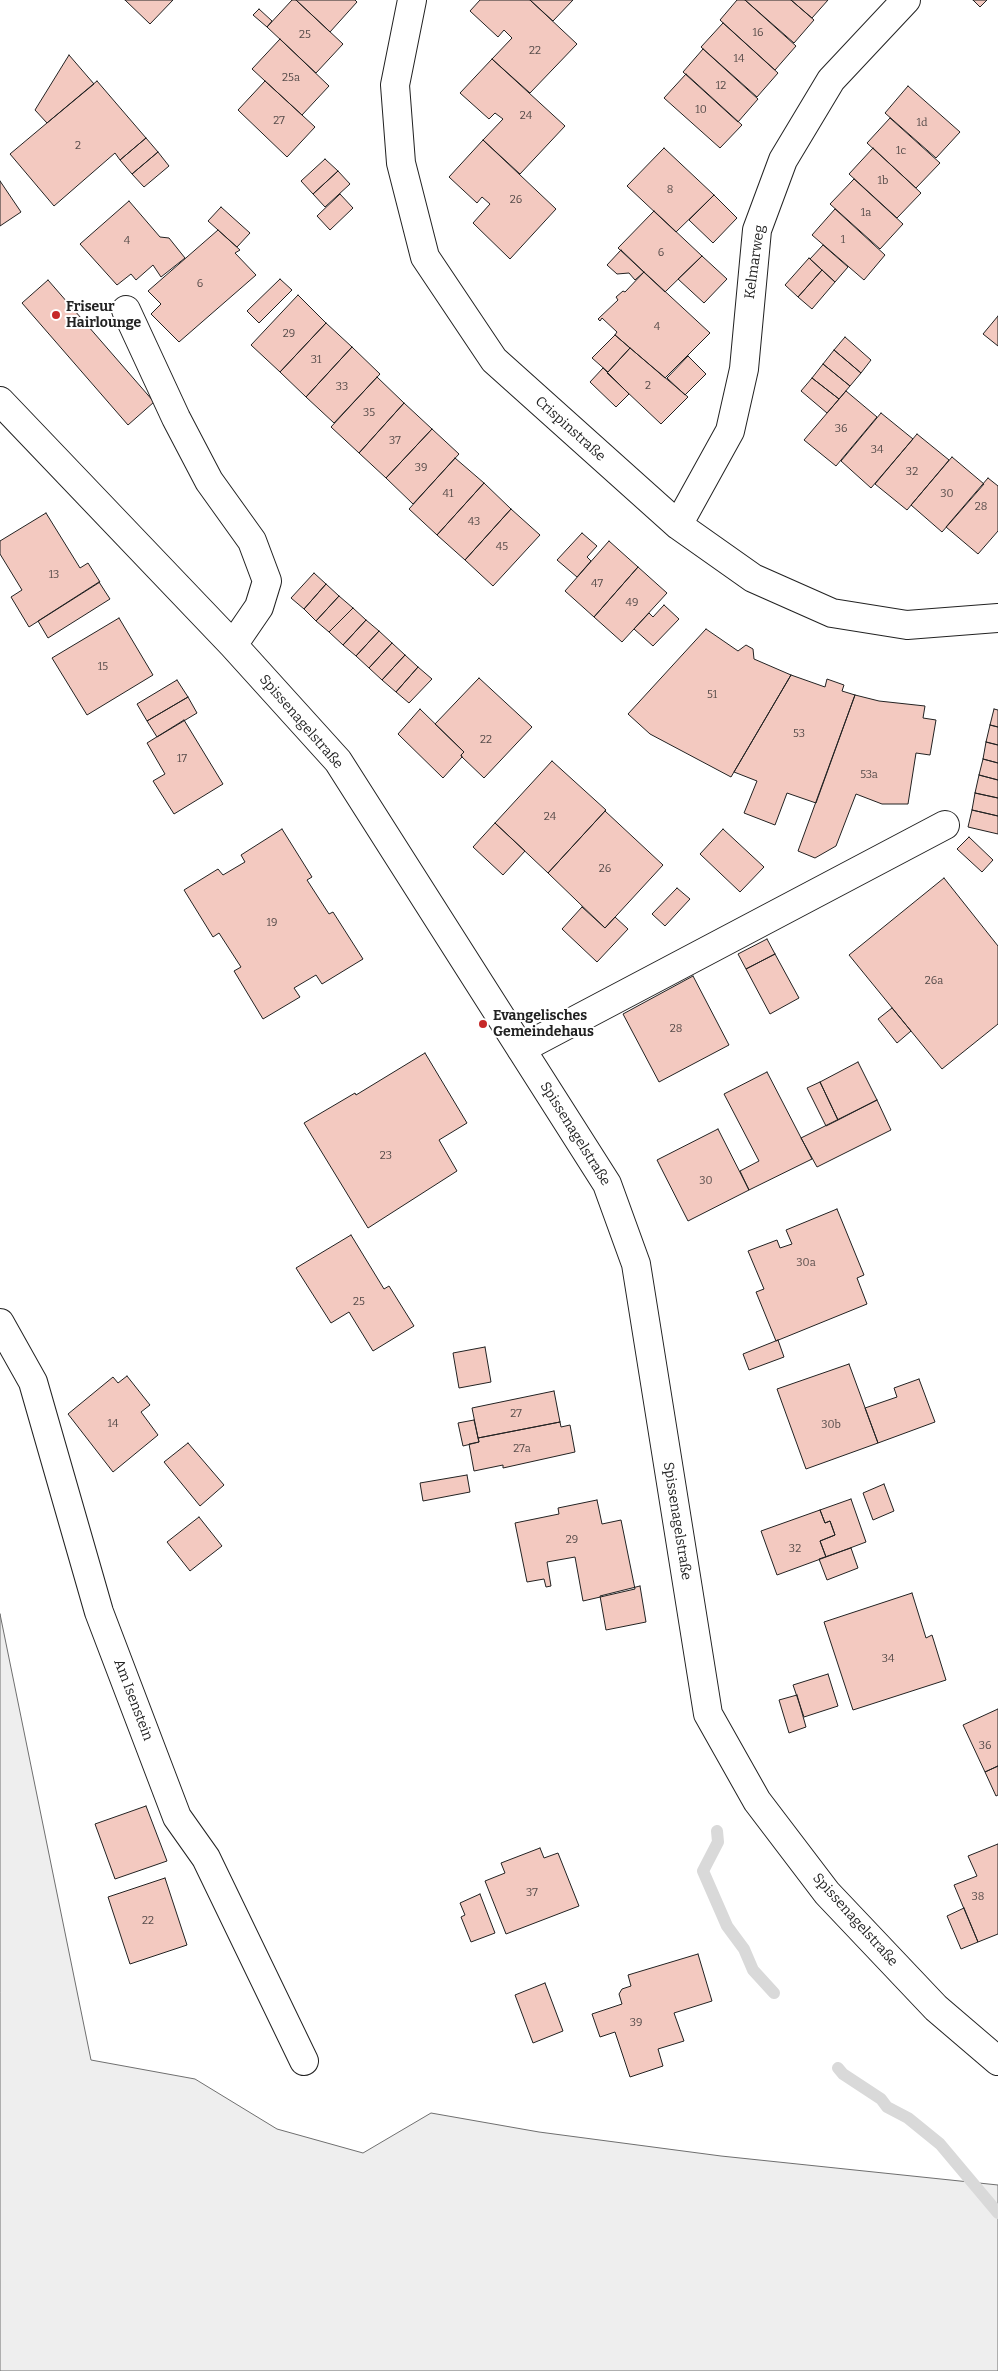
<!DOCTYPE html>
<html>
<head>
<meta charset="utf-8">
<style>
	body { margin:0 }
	canvas { display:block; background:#fff }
</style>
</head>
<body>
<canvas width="998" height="2371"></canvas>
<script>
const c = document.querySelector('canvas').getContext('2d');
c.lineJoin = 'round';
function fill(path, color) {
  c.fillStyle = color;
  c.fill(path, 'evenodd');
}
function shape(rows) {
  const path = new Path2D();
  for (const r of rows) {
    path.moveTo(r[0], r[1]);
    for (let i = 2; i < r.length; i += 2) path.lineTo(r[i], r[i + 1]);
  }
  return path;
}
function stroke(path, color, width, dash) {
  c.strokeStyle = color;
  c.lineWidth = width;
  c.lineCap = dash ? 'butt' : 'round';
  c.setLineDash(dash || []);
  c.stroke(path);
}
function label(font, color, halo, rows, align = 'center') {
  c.font = font + ' Bitter,serif';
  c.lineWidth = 4;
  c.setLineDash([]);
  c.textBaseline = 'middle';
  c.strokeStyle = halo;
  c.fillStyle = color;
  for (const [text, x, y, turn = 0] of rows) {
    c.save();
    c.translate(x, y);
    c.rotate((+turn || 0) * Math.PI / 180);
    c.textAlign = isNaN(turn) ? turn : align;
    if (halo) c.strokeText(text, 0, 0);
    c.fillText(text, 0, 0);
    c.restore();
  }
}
const green = shape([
	[0,1614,91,2060,195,2079,277,2129,363,2153,431,2113,539,2132,721,2156,998,2185,998,2371,0,2371,0,1614]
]);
fill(green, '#eee');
stroke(green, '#6f6f6f', 1);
stroke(shape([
	[717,1831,718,1842,703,1871,727,1926,744,1949,753,1970,774,1993],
	[838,2068,843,2074,881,2099,887,2107,908,2118,940,2144,998,2213]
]), '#d9d9d9', 12);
const building = shape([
	[125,0,173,0,150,24,125,0],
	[292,0,296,0,343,44,316,73,267,27,292,0],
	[296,0,355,0,357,2,330,32,296,0],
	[480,0,530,0,577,44,530,93,492,59,512,38,504,30,498,37,470,11,480,0],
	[530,0,573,0,553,21,530,0],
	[737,0,745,0,796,46,775,70,720,20,737,0],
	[745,0,791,0,814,20,794,43,745,0],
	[791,0,828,0,812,18,791,0],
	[973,0,987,0,980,7,973,0],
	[259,9,272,21,267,27,253,15,259,9],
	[723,23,778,73,757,97,701,47,723,23],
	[280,39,329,86,302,115,252,69,280,39],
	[703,49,758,99,738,122,683,72,703,49],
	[69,55,94,84,47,123,35,110,69,55],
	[492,59,565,126,520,174,483,140,503,119,495,113,489,119,460,93,492,59],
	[686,74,742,125,720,148,664,98,686,74],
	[97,81,146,138,120,160,115,153,54,206,10,154,97,81],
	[265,81,315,127,287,157,238,110,265,81],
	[908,86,960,132,936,158,885,113,908,86],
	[890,118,940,163,916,188,867,143,890,118],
	[146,138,158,152,132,174,120,160,146,138],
	[483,140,556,209,510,259,473,223,490,204,482,197,477,203,449,177,483,140],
	[664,148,714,195,676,232,627,186,664,148],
	[873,148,921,193,897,218,849,174,873,148],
	[158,152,169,166,144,187,132,174,158,152],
	[325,159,338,171,313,194,301,181,325,159],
	[338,171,350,184,325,207,313,194,338,171],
	[854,179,903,224,880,249,830,204,854,179],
	[0,181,21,212,0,226,0,181],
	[340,194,353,208,330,230,317,216,340,194],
	[714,195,737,218,713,243,689,220,714,195],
	[129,201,160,237,169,238,185,258,161,277,153,265,136,280,131,274,117,285,80,244,129,201],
	[221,207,250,233,237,247,208,221,221,207],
	[835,209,885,255,864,280,812,235,835,209],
	[654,211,702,256,665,292,618,248,654,211],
	[218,230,240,250,235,253,256,275,179,342,151,314,161,304,148,291,218,230],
	[823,245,848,267,835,282,810,259,823,245],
	[621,250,644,272,635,280,629,273,617,274,607,265,621,250],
	[702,256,727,279,704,303,678,279,702,256],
	[809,258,822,270,798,297,785,285,809,258],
	[822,270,835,282,812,309,798,297,822,270],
	[644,272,710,333,665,378,615,335,617,332,602,318,600,321,598,319,618,300,616,297,623,291,625,292,644,272],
	[280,279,292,290,259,323,247,311,280,279],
	[48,280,154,402,128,425,22,303,48,280],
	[298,295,326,323,280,372,251,345,298,295],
	[998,316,998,346,983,334,998,316],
	[326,323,352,347,306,397,280,372,326,323],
	[615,335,630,348,608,372,592,358,615,335],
	[845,337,871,360,861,373,834,350,845,337],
	[352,347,380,374,334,423,306,397,352,347],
	[630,348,688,397,661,424,607,373,630,348],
	[834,350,861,373,850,386,823,364,834,350],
	[688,356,706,374,685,395,667,378,688,356],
	[823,364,850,386,839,399,812,378,823,364],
	[603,368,629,394,616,407,590,382,603,368],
	[377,377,404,403,359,453,331,427,377,377],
	[812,378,839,399,827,413,801,391,812,378],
	[846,391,877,417,836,466,804,440,846,391],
	[404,403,432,429,386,478,359,453,404,403],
	[881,413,913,439,871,488,841,461,881,413],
	[432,429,459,454,413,504,386,478,432,429],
	[917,434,949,460,907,510,875,484,917,434],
	[952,457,984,484,942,532,911,505,952,457],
	[455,458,484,483,437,535,409,509,455,458],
	[988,478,998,486,998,531,978,554,946,527,988,478],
	[484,483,511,509,465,560,437,535,484,483],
	[511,509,540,535,493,586,465,560,511,509],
	[46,513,80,568,88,563,100,582,29,627,11,597,22,590,0,554,0,541,46,513],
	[582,533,597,546,587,557,591,561,577,577,557,560,582,533],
	[609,541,638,567,594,617,565,591,609,541],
	[638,567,667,593,622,642,594,617,638,567],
	[314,573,326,584,304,609,291,598,314,573],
	[99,582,110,599,48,638,38,621,99,582],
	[326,584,339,596,316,621,304,609,326,584],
	[339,596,353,608,329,632,316,621,339,596],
	[664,605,679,619,653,646,634,629,649,613,653,617,664,605],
	[353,608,366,620,343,645,329,632,353,608],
	[119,618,153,675,87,715,52,658,119,618],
	[366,620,379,631,356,656,343,645,366,620],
	[706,629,738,651,746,645,753,649,754,659,791,675,731,777,650,734,628,714,706,629],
	[379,631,392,643,369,668,356,656,379,631],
	[392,643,405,655,382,680,369,668,392,643],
	[405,655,418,667,396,692,382,680,405,655],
	[418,667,432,679,409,703,396,692,418,667],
	[791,675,825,687,827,679,844,685,842,691,855,695,816,803,787,793,775,825,744,813,757,781,734,772,791,675],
	[479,678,532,727,484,778,462,757,461,755,464,752,435,724,479,678],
	[177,680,188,697,147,721,137,704,177,680],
	[855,695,879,701,925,706,923,718,936,720,930,755,916,753,908,804,882,804,856,794,836,846,815,858,798,851,855,695],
	[188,697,197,713,157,737,147,721,188,697],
	[420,709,464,752,461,755,462,757,443,778,398,734,420,709],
	[994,709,998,710,998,727,990,725,994,709],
	[184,720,223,784,174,814,153,781,165,774,147,743,184,720],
	[990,725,998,727,998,745,986,742,990,725],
	[986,742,998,745,998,763,983,759,986,742],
	[983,759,998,763,998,780,979,775,983,759],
	[552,761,606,810,548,873,495,823,552,761],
	[979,775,998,780,998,798,975,793,979,775],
	[975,793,998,798,998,816,972,810,975,793],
	[972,810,998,816,998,834,968,827,972,810],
	[605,811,663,865,605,928,548,873,605,811],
	[495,823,525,851,503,875,473,847,495,823],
	[282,829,312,877,307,880,329,914,333,912,363,959,322,984,316,975,294,988,300,997,263,1019,234,971,241,967,219,933,213,937,184,890,218,869,223,875,245,862,241,855,282,829],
	[723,829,764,867,740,892,700,854,723,829],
	[969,837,993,860,982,872,957,849,969,837],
	[944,878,998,946,998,1024,942,1069,849,955,944,878],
	[677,888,690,899,665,926,652,914,677,888],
	[582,907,605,928,615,917,628,929,597,962,562,929,582,907],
	[767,939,775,954,746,969,738,954,767,939],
	[775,954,799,998,770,1014,746,969,775,954],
	[693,976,729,1045,659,1082,623,1014,693,976],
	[892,1008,911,1031,897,1043,878,1019,892,1008],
	[425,1053,467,1123,439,1140,457,1171,368,1228,304,1123,355,1093,356,1095,425,1053],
	[858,1062,877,1100,838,1120,820,1082,858,1062],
	[767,1072,812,1159,749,1190,740,1171,759,1161,724,1094,767,1072],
	[820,1082,838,1120,826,1126,807,1088,820,1082],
	[877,1100,891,1130,817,1167,801,1138,877,1100],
	[718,1129,749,1190,688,1221,657,1160,718,1129],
	[837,1209,864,1275,857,1278,867,1304,776,1341,756,1292,764,1289,748,1251,777,1240,780,1248,792,1244,786,1230,837,1209],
	[351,1235,384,1289,389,1286,414,1326,373,1351,349,1312,331,1323,296,1268,351,1235],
	[778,1340,784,1357,749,1370,743,1354,778,1340],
	[485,1347,491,1382,459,1388,453,1353,485,1347],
	[849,1364,878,1443,806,1469,777,1389,849,1364],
	[127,1376,150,1405,141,1412,158,1435,113,1472,68,1414,113,1377,118,1383,127,1376],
	[919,1379,935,1422,878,1443,865,1408,897,1397,894,1388,919,1379],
	[554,1391,560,1422,478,1438,472,1408,554,1391],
	[474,1420,479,1442,463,1446,458,1423,474,1420],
	[560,1422,561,1427,570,1425,575,1452,503,1468,503,1465,474,1471,469,1444,479,1442,478,1438,560,1422],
	[188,1443,224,1485,200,1506,164,1462,188,1443],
	[467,1475,470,1492,423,1501,420,1483,467,1475],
	[884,1484,894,1511,873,1520,863,1493,884,1484],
	[851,1499,866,1542,826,1557,820,1541,835,1535,830,1521,825,1523,820,1510,851,1499],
	[597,1500,602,1524,621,1520,635,1589,583,1601,575,1557,547,1562,551,1586,546,1587,544,1579,527,1582,515,1523,559,1514,558,1508,597,1500],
	[820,1510,825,1523,830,1521,835,1535,820,1541,826,1557,777,1575,761,1531,820,1510],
	[199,1517,222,1546,190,1571,167,1542,199,1517],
	[851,1548,858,1568,827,1580,819,1559,851,1548],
	[640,1586,646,1622,606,1630,600,1596,640,1586],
	[912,1593,926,1638,932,1635,946,1680,853,1710,824,1622,912,1593],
	[828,1674,838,1706,804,1717,793,1685,828,1674],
	[797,1695,806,1727,789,1733,779,1700,797,1695],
	[998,1709,998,1766,985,1772,963,1725,998,1709],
	[998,1766,998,1795,996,1796,985,1772,998,1766],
	[146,1806,167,1861,115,1879,95,1824,146,1806],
	[998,1844,998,1934,978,1942,954,1885,977,1876,968,1856,998,1844],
	[540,1848,544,1858,558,1853,579,1906,506,1934,485,1881,505,1873,501,1863,540,1848],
	[165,1878,187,1945,130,1964,108,1897,165,1878],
	[480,1894,495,1933,471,1942,461,1917,465,1915,460,1903,480,1894],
	[964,1908,978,1942,961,1949,947,1916,964,1908],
	[698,1954,712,2001,674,2013,684,2041,658,2049,663,2066,630,2077,615,2032,600,2037,592,2014,622,2004,619,1994,622,1989,631,1986,628,1975,698,1954],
	[545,1983,563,2031,533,2043,515,1995,545,1983]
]);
fill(building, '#f3c9c0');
stroke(building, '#222', 1);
const minor = shape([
	[412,0,395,85,401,163,425,257,494,360,678,525,753,578,832,613,907,625,998,618],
	[126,310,176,418,209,481,252,541,267,581,259,607,233,645],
	[0,401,233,645,338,761,607,1184,636,1264,708,1714,757,1801,827,1893,936,2008,998,2061],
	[678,525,730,431,744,369,757,230,783,160,831,80,906,0],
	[521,1049,945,825],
	[0,1323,33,1382,99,1612,177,1817,206,1858,304,2061]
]);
stroke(minor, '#222', 30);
stroke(minor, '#fff', 28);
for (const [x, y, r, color] of [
	[56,315,5,"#c62828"],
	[483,1024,5,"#c62828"]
]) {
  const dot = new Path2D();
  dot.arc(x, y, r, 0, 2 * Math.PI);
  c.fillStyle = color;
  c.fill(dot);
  stroke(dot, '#fff', 2);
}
label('11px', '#564c4a', null, [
	["16",758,33],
	["25",305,35],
	["22",535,51],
	["14",739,59],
	["25a",291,78],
	["12",721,86],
	["10",701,110],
	["24",526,116],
	["27",279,121],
	["1d",922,123],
	["2",78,146],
	["1c",901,151],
	["1b",883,181],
	["8",670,190],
	["26",516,200],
	["1a",866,213],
	["1",843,240],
	["4",127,241],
	["6",661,253],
	["6",200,284],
	["4",657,327],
	["29",289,334],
	["31",316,360],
	["2",648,386],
	["33",342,387],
	["35",369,413],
	["36",841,429],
	["37",395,441],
	["34",877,450],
	["39",421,468],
	["32",912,472],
	["41",448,494],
	["30",947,494],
	["28",981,507],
	["43",474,522],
	["45",502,547],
	["13",54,575],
	["47",597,584],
	["49",632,603],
	["15",103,667],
	["51",712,695],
	["53",799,734],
	["22",486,740],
	["17",182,759],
	["53a",869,775],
	["24",550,817],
	["26",605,869],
	["19",272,923],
	["26a",934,981],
	["28",676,1029],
	["23",386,1156],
	["30",706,1181],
	["30a",806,1263],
	["25",359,1302],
	["27",516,1414],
	["14",113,1424],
	["30b",831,1425],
	["27a",522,1449],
	["29",572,1540],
	["32",795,1549],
	["34",888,1659],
	["36",985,1746],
	["37",532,1893],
	["38",978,1897],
	["22",148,1921],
	["39",636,2023]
]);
label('14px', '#222', '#fff', [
	["Kelmarweg",755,262,-82],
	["Crispinstraße",570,429,42],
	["Spissenagelstraße",301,722,49],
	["Spissenagelstraße",575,1134,58],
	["Spissenagelstraße",677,1521,81],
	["Am Isenstein",133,1700,69],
	["Spissenagelstraße",855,1920,48]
]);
label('bold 14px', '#222', '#fff', [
	["Friseur",66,307],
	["Hairlounge",66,323],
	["Evangelisches",493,1016],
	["Gemeindehaus",493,1032]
], 'left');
</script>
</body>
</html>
